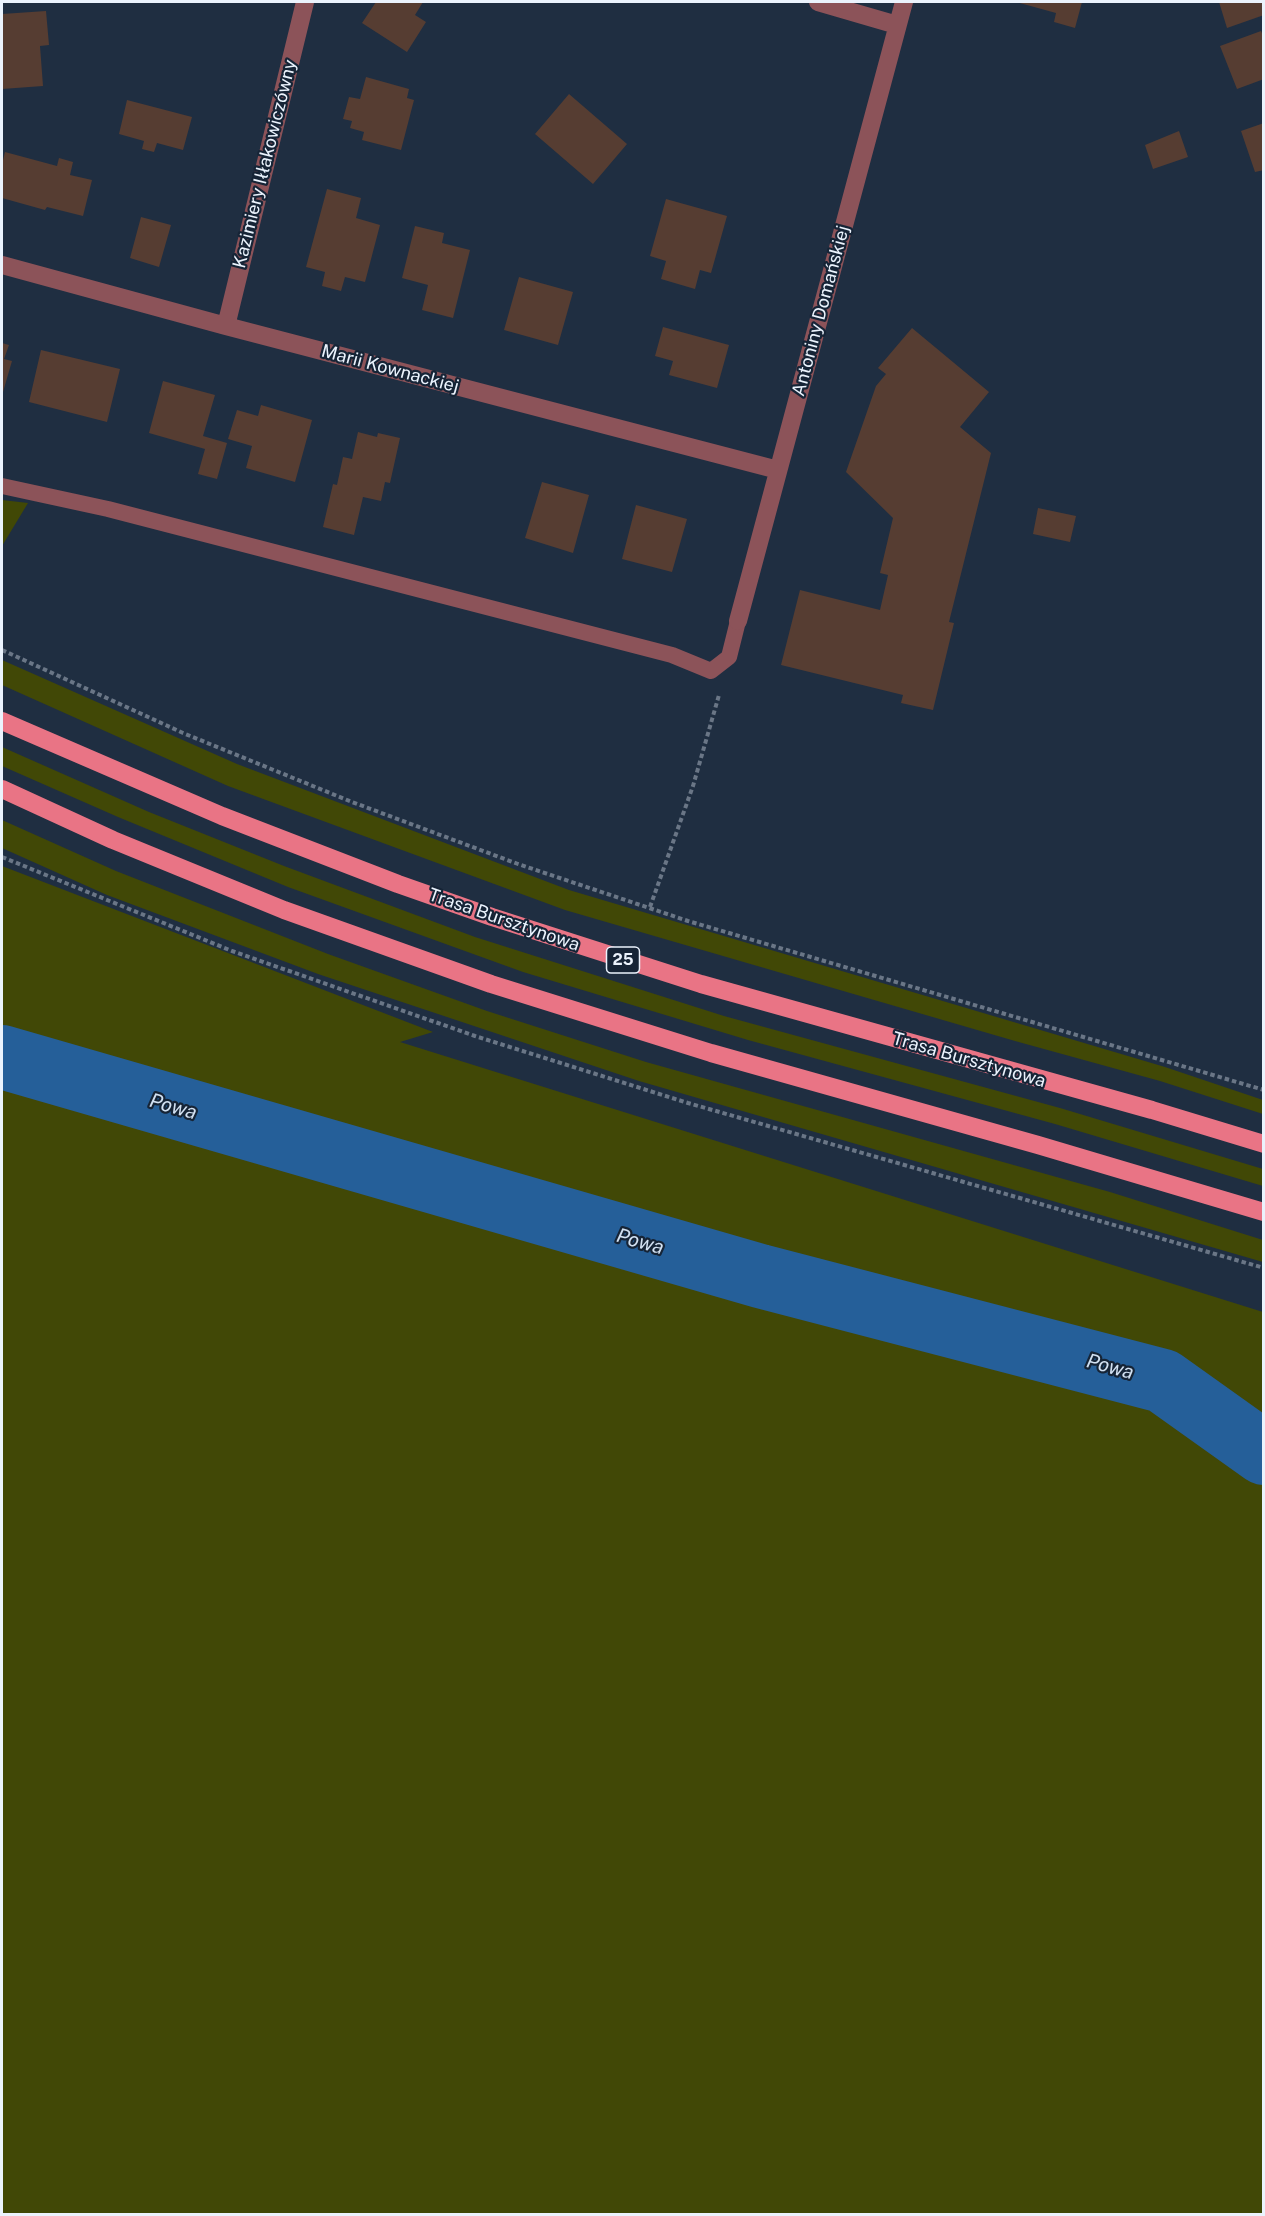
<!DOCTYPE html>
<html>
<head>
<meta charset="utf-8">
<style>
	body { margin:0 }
	#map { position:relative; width:1265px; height:2216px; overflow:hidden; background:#1f2e41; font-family:"Public Sans",sans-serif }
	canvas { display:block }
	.frame { position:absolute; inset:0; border:3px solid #ebf3fd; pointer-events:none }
</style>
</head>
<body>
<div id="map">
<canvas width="1265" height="2216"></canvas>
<div class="frame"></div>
</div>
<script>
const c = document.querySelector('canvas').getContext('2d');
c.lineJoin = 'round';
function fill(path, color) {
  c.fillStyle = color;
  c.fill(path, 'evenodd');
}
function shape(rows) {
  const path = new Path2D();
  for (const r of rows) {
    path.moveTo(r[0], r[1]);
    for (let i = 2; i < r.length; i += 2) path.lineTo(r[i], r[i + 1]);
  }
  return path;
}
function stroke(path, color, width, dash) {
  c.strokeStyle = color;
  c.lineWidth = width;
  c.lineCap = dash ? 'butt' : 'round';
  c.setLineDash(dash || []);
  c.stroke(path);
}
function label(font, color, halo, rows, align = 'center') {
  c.font = font + ' "Public Sans",sans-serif';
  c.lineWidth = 4.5;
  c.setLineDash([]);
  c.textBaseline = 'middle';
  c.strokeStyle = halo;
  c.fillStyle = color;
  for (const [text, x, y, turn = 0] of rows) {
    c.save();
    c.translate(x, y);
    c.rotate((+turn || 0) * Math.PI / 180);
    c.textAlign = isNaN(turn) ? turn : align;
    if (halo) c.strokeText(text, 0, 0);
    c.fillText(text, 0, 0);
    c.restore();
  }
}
fill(shape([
	[2,500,28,503,2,546],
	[2,660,237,764,569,890,1165,1067,1263,1100,1263,1114,1160,1081,1015,1041,565,910,228,786,2,685],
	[2,747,149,812,284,866,475,937,724,1016,1060,1108,1263,1169,1263,1186,1055,1124,748,1040,523,972,288,887,118,817,2,766],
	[2,820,116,871,328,954,487,1011,646,1062,1110,1192,1263,1240,1263,1262,639,1081,318,974,107,895,2,848],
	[2,866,433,1032,400,1042,1263,1312,1263,2214,2,2214]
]), '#414806');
stroke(shape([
	[2,1057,760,1276,1163,1381,1264,1453]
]), '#255f99', 64);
fill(shape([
	[376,2,423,2,415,15,426,22,407,52,362,23],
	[1016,2,1082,2,1075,28,1054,22,1056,13],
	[1219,2,1264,2,1264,15,1227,28],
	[46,11,49,45,40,46,43,86,2,89,2,14],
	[1261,31,1264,38,1264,79,1237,89,1220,46],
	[366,77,409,89,407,98,414,100,401,150,362,140,364,132,350,128,352,121,343,119,349,97,360,99],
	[569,94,627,144,593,184,535,134],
	[127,100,192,117,183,150,157,143,154,152,142,149,144,141,119,134],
	[1264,123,1264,170,1255,172,1241,131],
	[1179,131,1188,157,1153,169,1145,145],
	[5,152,57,166,59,158,73,162,70,175,92,180,83,216,47,207,45,210,2,198,2,164],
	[327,189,361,198,356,218,380,225,365,282,345,277,341,291,322,286,325,272,306,267],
	[666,199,727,216,711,273,700,270,695,289,661,279,666,261,650,256],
	[141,217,171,225,159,267,130,258],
	[415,226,444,233,442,243,470,250,453,318,422,310,428,285,402,278],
	[519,277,573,292,558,345,504,330],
	[663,327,729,345,717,388,669,375,673,361,655,356],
	[912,328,989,392,960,427,991,453,949,622,954,623,933,710,901,703,903,695,781,665,800,590,880,610,888,575,880,573,893,518,846,472,876,386,886,374,878,368],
	[2,343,9,345,4,359,12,361,3,392,2,392],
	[41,350,120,369,107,422,29,402],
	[163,381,215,395,203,436,227,443,217,479,198,474,205,449,149,433],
	[261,405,312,420,295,482,246,468,252,446,228,439,237,410,258,416],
	[358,432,377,437,378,433,400,438,390,483,385,482,381,501,363,497,354,535,323,527,333,484,337,485,343,457,352,459],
	[542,482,589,495,573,553,525,538],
	[636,505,687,519,672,572,622,559],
	[1038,508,1076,516,1070,542,1033,534]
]), '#563d32');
stroke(shape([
	[2,650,183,733,352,802,518,864,688,921,1264,1090],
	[2,857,232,951,475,1036,688,1103,1264,1268],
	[650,907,693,786,719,695]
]), '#6a7686', 4, [4.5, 3]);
stroke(shape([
	[2,486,108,509,672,655,711,671,729,657,738,621]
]), '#8c5359', 16);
stroke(shape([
	[818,2,897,25],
	[2,265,226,326,778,470],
	[226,326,305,2],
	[738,621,904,2]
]), '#8c5359', 18);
stroke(shape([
	[2,721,222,816,398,884,492,917,701,984,1152,1110,1264,1144],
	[2,789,113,840,284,910,491,984,711,1053,1038,1145,1264,1212]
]), '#e97485', 18);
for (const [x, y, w] of [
	[623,960,33]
]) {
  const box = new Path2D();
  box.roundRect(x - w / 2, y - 13, w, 26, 4.5);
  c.fillStyle = '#162436';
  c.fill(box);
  stroke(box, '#ebf3fd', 1.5);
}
label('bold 16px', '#ebf3fd', null, [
	["25",623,960]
]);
label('18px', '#ebf3fd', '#162436', [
	["Kazimiery Iłłakowiczówny",265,164,-76],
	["Antoniny Domańskiej",821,311,-75],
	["Marii Kownackiej",390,369,15],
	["Trasa Bursztynowa",504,920,19],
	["Trasa Bursztynowa",969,1060,16]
]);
label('italic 20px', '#d2e1f2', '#162436', [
	["Powa",173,1107,16],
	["Powa",640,1242,16],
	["Powa",1110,1367,15]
]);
</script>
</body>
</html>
